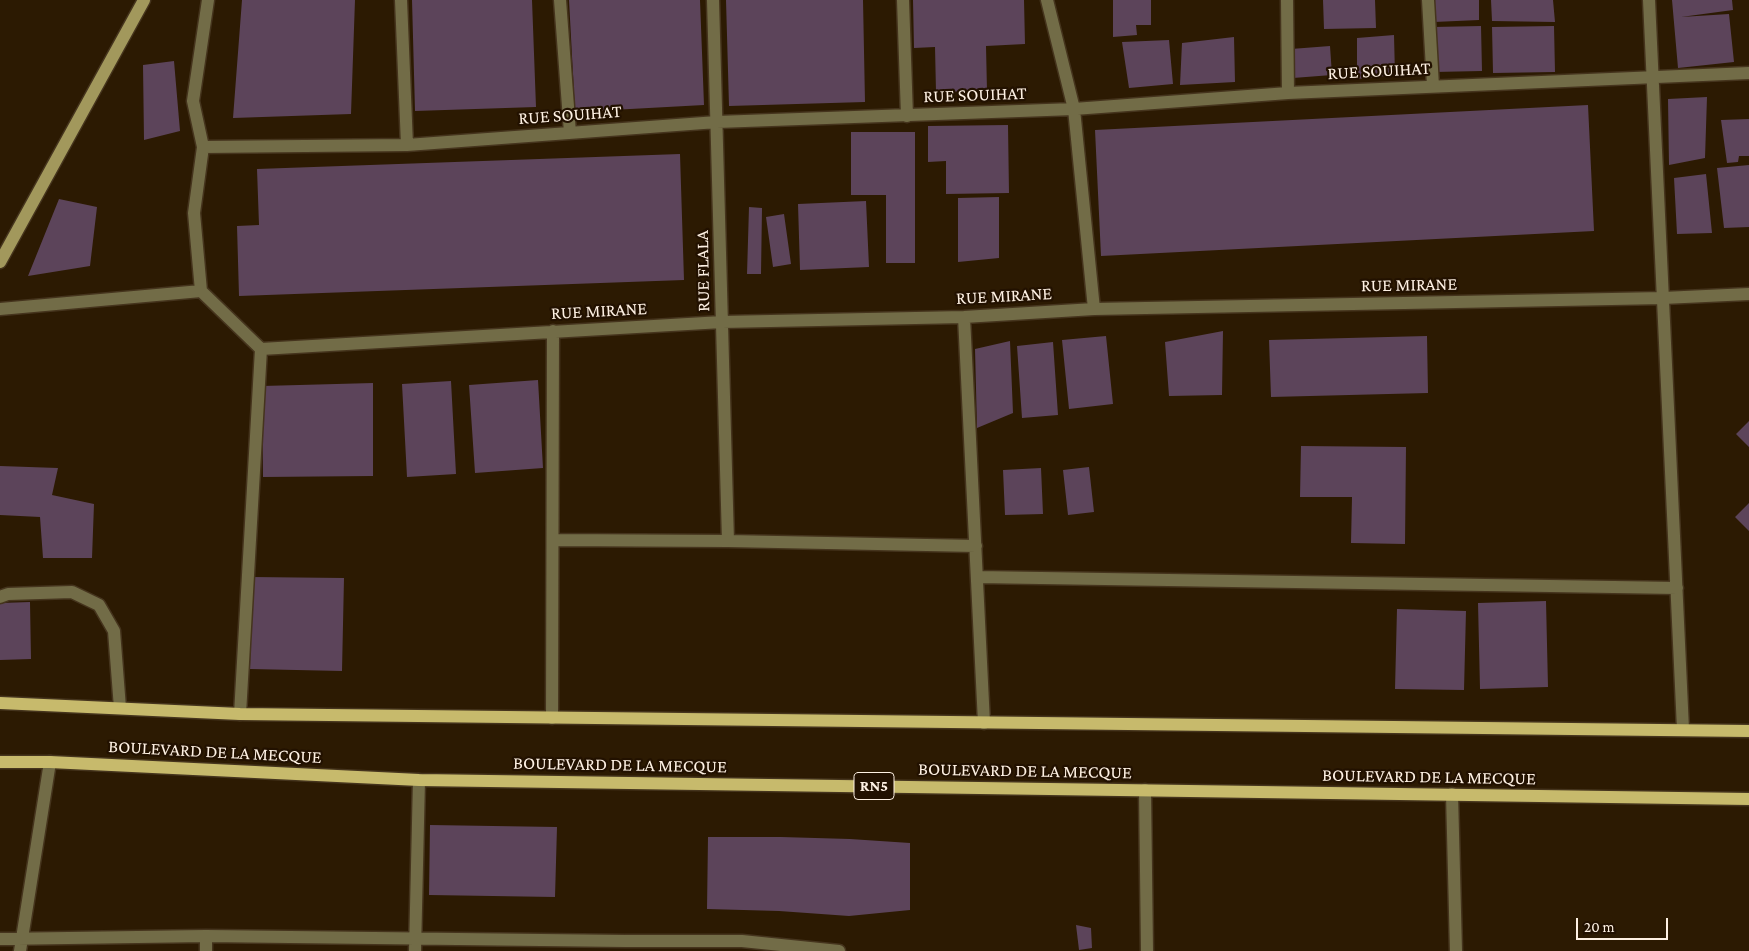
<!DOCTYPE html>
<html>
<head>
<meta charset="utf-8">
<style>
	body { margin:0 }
	#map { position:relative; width:1749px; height:951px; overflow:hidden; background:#2c1a02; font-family:"Crimson Pro",serif }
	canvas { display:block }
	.scale { position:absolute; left:1576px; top:918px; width:92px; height:22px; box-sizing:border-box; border:2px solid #fef1e3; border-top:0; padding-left:6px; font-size:15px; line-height:18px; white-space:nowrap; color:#fef1e3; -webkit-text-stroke:4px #210; paint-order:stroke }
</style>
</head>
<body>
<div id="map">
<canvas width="1749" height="951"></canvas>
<div class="scale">20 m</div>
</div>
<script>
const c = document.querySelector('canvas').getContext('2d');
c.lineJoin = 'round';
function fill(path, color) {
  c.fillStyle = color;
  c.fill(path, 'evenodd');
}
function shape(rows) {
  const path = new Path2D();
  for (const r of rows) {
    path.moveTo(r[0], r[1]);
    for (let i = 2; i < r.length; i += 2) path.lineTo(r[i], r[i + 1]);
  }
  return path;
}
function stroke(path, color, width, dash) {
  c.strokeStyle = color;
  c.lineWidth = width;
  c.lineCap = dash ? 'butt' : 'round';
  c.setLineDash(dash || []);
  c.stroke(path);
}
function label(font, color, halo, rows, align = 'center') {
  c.font = font + ' "Crimson Pro",serif';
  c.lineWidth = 4.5;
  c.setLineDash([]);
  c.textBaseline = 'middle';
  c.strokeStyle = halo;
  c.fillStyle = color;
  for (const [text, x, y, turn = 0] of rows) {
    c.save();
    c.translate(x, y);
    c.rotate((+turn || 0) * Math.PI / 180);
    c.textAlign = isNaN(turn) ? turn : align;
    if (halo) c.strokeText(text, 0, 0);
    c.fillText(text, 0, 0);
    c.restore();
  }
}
fill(shape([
	[242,0,355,0,351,114,233,118],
	[412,0,532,0,536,107,415,111],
	[569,0,700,0,704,105,575,112],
	[726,0,863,0,865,102,729,106],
	[913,0,1024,0,1025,44,986,46,987,91,936,92,935,47,914,48],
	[1113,0,1151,0,1151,25,1136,25,1137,35,1113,37],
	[1323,0,1375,0,1376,28,1324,29],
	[1433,0,1479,0,1479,20,1434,22],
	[1491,0,1553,0,1555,22,1492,21],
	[1672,0,1732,0,1733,10,1681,17,1729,14,1734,62,1678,68],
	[1481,26,1482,71,1434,72,1433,27],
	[1554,26,1555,72,1493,73,1492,27],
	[1394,35,1395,75,1357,79,1357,38],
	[1234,37,1235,82,1180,85,1182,43],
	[1169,40,1173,84,1129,88,1122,42],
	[1330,46,1332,75,1293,78,1291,49],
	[174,61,180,131,144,140,143,65],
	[1707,97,1705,158,1669,165,1668,99],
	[1588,105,1594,231,1101,256,1095,130],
	[1749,119,1749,156,1739,156,1738,162,1727,163,1721,120],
	[1008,125,1009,193,946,194,946,161,928,162,928,126],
	[851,132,915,132,915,263,886,263,886,195,851,195],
	[680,154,684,280,239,296,237,226,259,225,257,169],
	[1749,165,1749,227,1724,228,1717,168],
	[1706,174,1712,233,1677,234,1674,178],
	[999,197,999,258,958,262,958,198],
	[59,199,97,207,90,266,28,276],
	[866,201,869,267,800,270,798,204],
	[749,207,762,208,761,274,747,274],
	[784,214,791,264,773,267,766,217],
	[1223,331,1222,395,1169,396,1165,342],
	[1106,336,1113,404,1069,409,1062,340],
	[1427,336,1428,393,1271,397,1269,340],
	[1010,341,1013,413,977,428,975,349],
	[1053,342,1058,415,1022,418,1017,346],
	[538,380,543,468,475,473,469,385],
	[451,381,456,474,407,477,402,384],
	[373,383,373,476,263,477,262,386],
	[1749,421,1749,447,1736,434],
	[1301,446,1406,447,1405,544,1351,543,1352,497,1300,497],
	[0,466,58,468,52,495,94,504,92,558,43,558,40,517,0,515],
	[1089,467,1094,512,1068,515,1063,470],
	[1041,468,1043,514,1005,515,1003,470],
	[1749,503,1749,531,1735,517],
	[252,577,344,578,342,671,250,669],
	[1546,601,1548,687,1480,689,1478,603],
	[30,602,31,659,0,660,0,603],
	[1397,609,1466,611,1464,690,1395,689],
	[430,825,557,827,555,897,429,895],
	[708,837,781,837,850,839,910,843,910,910,849,916,779,911,707,909],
	[1076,925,1091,928,1092,948,1079,950]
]), '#5c445a');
const lane = shape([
	[0,597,8,594,72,592,99,605,114,631,120,708]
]);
const street = shape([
	[208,0,193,101,203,147,194,213,201,291,261,349,240,714],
	[401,0,407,145],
	[560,0,570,133],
	[713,0,728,541],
	[903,0,907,116],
	[1047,0,1074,109,1094,309],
	[1287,0,1288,93],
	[1428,0,1433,86],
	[1649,0,1683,729],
	[203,147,407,145,717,122,1074,109,1288,93,1749,73],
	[0,309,201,291],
	[964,317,984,723],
	[261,349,722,322,964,317,1094,309,1663,298,1749,294],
	[553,540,728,541,976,546],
	[977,577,1677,588],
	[552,718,553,331],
	[1145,790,1147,951],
	[1452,794,1456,951],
	[0,939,206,936,625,941,742,941,839,951],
	[20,951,50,762],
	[206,951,206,936],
	[415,951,419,780]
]);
const secondary = shape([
	[0,262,144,0]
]);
const primary = shape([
	[0,703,240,714,1749,731],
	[0,762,50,762,419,780,1749,799]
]);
stroke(lane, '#45341d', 15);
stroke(street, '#45341d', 15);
stroke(secondary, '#45341d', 15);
stroke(primary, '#45341d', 15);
stroke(lane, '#726c47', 12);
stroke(street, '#726c47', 12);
stroke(secondary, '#a2985c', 12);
stroke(primary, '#c7ba6c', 12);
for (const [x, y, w] of [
	[874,786,40]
]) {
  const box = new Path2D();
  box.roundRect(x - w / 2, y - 13.5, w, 27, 4);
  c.fillStyle = '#210';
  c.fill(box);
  stroke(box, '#fef1e3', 1);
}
label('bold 16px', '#fef1e3', null, [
	["RN5",874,786]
]);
label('18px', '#fef1e3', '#210', [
	["RUE SOUIHAT",1379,71,-3],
	["RUE SOUIHAT",975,95,-2],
	["RUE SOUIHAT",570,115,-4],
	["RUE FLALA",703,271,-91],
	["RUE MIRANE",1409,285,-1],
	["RUE MIRANE",1004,296,-3],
	["RUE MIRANE",599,311,-3],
	["BOULEVARD DE LA MECQUE",215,752,3],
	["BOULEVARD DE LA MECQUE",620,765,1],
	["BOULEVARD DE LA MECQUE",1025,771,1],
	["BOULEVARD DE LA MECQUE",1429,777,1]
]);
</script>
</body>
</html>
